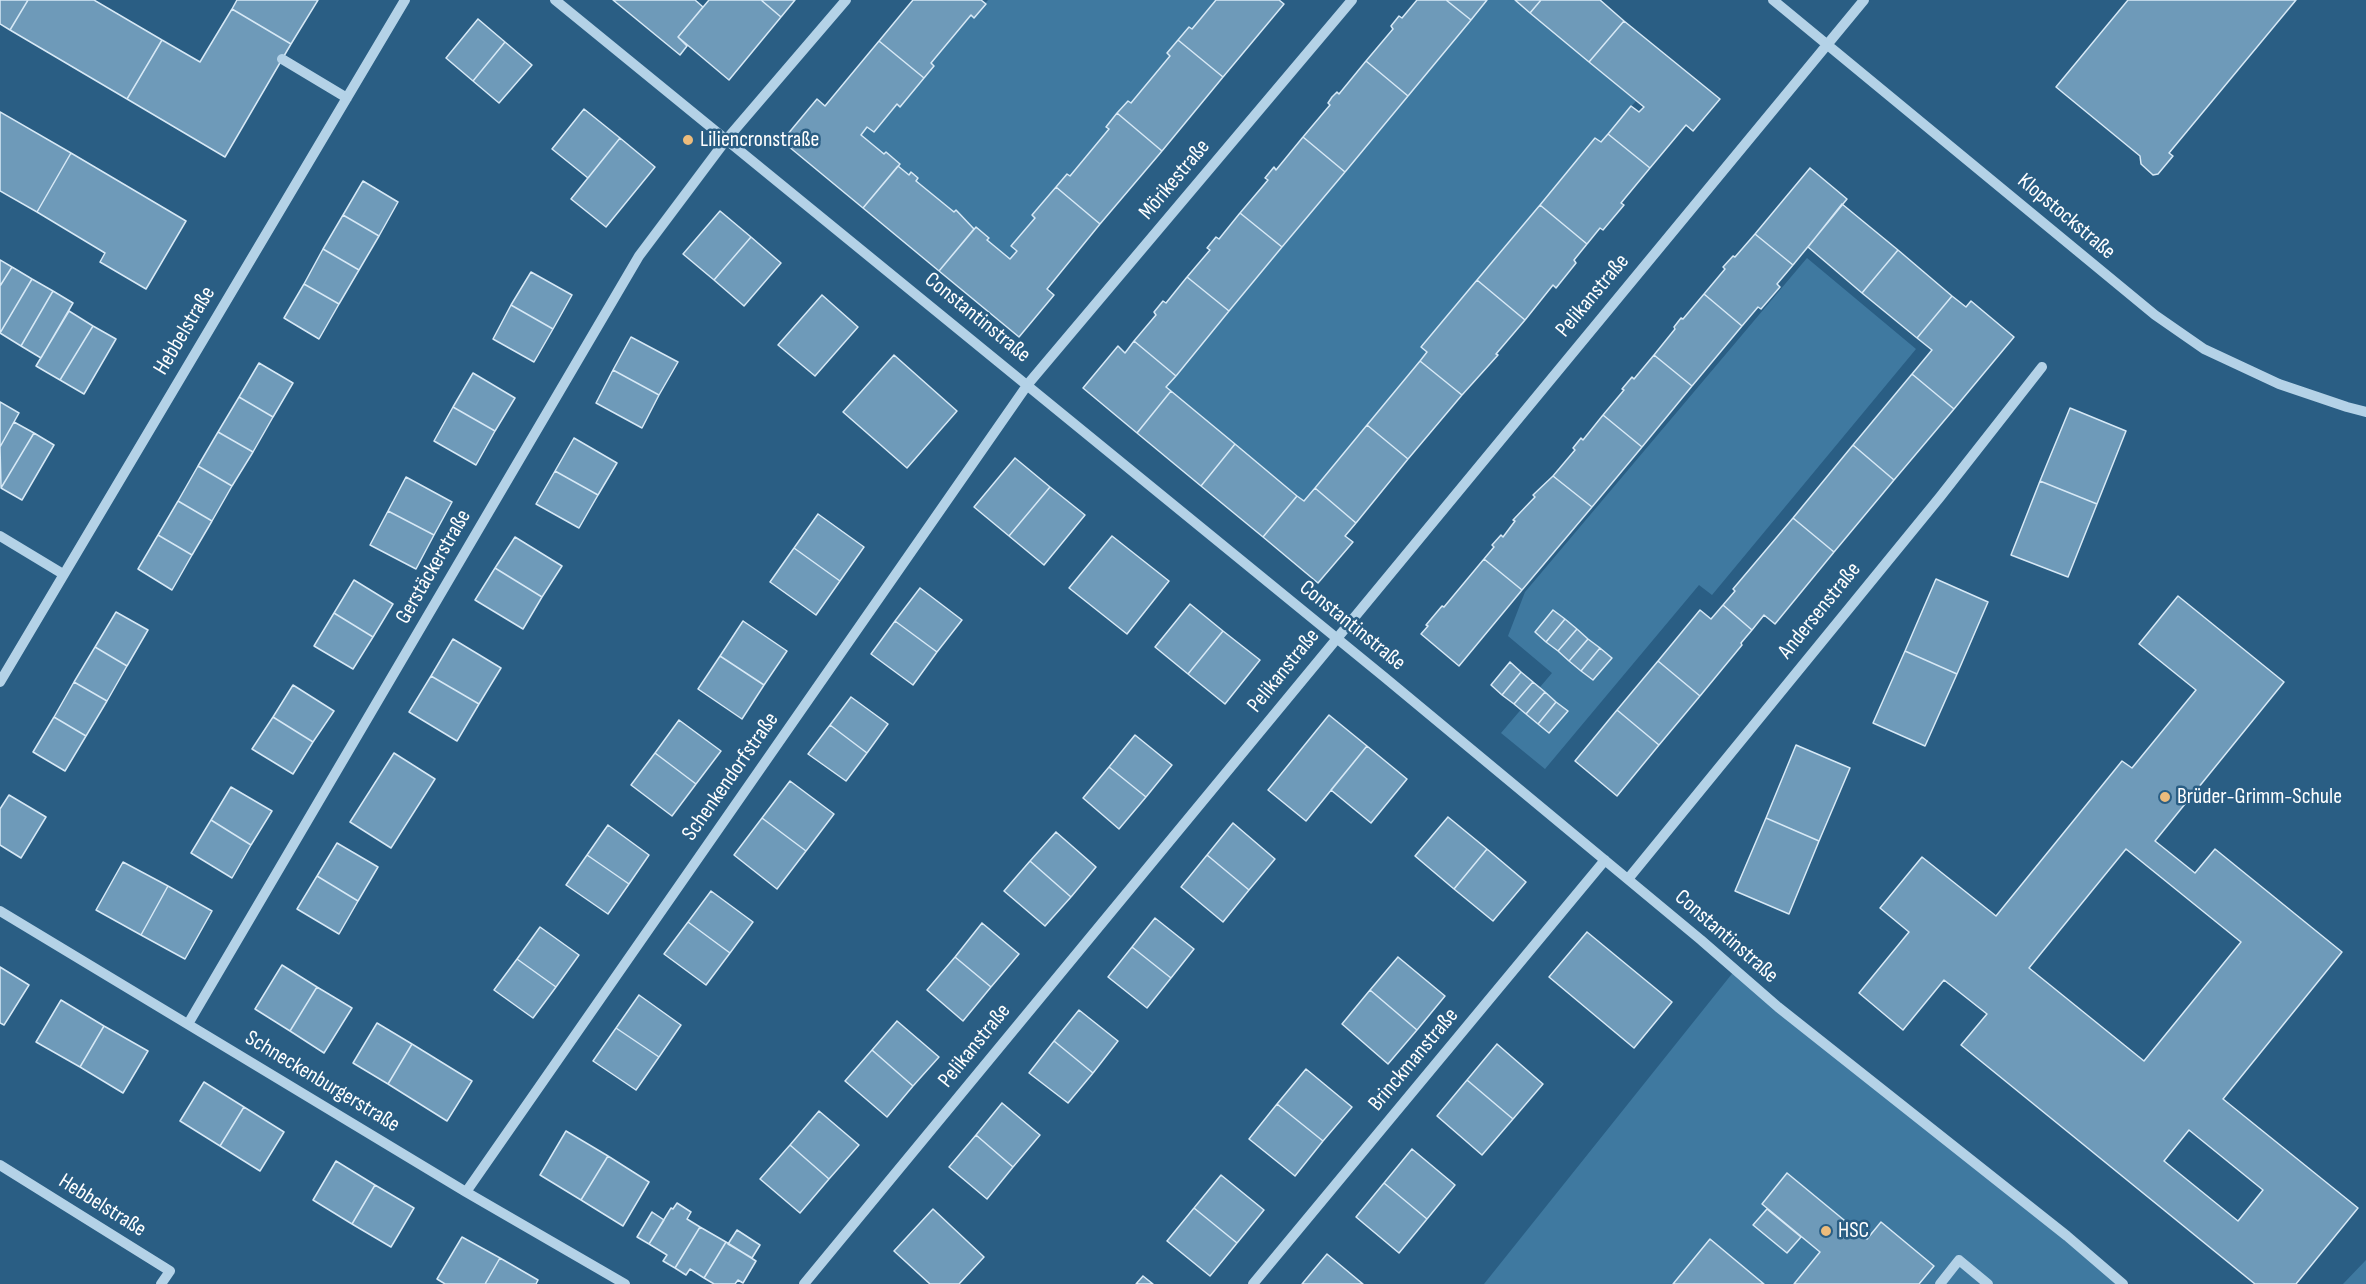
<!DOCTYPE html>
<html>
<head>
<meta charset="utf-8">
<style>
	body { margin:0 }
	canvas { display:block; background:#2a5e84 }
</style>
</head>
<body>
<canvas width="2366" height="1284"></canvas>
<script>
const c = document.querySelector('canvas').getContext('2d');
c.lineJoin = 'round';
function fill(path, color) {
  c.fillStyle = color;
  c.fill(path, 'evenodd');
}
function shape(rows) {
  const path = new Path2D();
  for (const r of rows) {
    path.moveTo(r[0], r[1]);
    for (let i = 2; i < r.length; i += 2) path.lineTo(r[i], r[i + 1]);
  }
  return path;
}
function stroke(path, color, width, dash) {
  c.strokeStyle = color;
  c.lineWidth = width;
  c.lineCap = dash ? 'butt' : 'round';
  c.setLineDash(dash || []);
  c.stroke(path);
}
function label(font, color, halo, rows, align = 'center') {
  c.font = font + ' "Sofia Sans Condensed",sans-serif';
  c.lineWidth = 5;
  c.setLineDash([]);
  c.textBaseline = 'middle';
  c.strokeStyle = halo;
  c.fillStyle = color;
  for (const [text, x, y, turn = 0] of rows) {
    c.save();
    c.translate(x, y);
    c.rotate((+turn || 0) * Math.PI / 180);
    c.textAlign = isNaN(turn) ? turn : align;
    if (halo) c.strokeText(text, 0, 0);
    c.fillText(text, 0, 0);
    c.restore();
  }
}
fill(shape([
	[988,0,1216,0,1131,103,1129,102,1108,128,1109,129,1012,246,1017,251,1010,259,987,240,989,237,976,227,974,229,956,211,954,212,916,181,911,172,909,175,898,166,900,163,886,152,884,154,861,135,867,127,874,132,971,15,973,17],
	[1487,0,1515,0,1636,101,1601,142,1595,138,1424,349,1427,352,1420,361,1304,501,1166,387],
	[1807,258,1916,349,1712,595,1699,585,1545,769,1501,733,1552,673,1508,636,1525,592],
	[1735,970,2119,1284,1484,1284],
	[2366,1260,2366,1284,2343,1284]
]), '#3f79a0');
const building = shape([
	[0,0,28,0,10,30,0,24,0,0],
	[28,0,94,0,162,40,127,99,10,30,28,0],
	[237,0,318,0,291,44,232,9,237,0],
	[613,0,695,0,703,7,678,37,687,46,680,55,613,0],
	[709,0,761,0,781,17,729,80,678,37,709,0],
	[761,0,795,0,781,17,761,0],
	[913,0,981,0,986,4,974,18,971,15,931,63,934,66,924,78,879,41,913,0],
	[1216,0,1279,0,1284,4,1223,77,1178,40,1189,27,1192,29,1216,0],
	[1417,0,1446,0,1471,20,1408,96,1366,61,1393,29,1391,26,1399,16,1402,18,1417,0],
	[1446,0,1487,0,1471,20,1446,0],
	[1515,0,1541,0,1530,13,1515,0],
	[1541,0,1600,0,1624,21,1589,62,1530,13,1541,0],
	[2128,0,2296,0,2169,153,2173,156,2158,174,2153,175,2141,164,2140,156,2056,87,2128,0],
	[232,9,291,44,225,157,127,99,162,40,200,62,232,9],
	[478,19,505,42,473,81,446,58,478,19],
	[1624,21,1720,99,1693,131,1686,125,1650,168,1608,134,1631,106,1639,112,1644,107,1589,62,1624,21],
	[1178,40,1223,77,1162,151,1117,113,1128,101,1131,103,1170,56,1167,53,1178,40],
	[879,41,924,78,900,107,897,104,874,132,867,127,861,135,884,154,886,152,900,164,863,208,782,141,817,99,825,106,879,41],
	[505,42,532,65,499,103,473,81,505,42],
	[1366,61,1408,96,1345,172,1303,137,1330,105,1328,103,1332,97,1337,92,1339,94,1366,61],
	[584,109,620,138,588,178,552,149,584,109],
	[0,112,71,153,37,212,0,191,0,112],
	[1117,113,1162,151,1100,224,1056,187,1067,174,1070,176,1109,129,1106,127,1117,113],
	[1608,134,1650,168,1621,203,1624,205,1603,230,1600,228,1587,244,1540,205,1595,138,1601,142,1608,134],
	[1303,137,1345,172,1282,247,1240,213,1268,180,1265,178,1274,167,1276,170,1303,137],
	[620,138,655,167,606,227,571,199,620,138],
	[71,153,186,221,146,289,100,262,105,253,37,212,71,153],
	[898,166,909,175,911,172,918,178,916,181,954,212,956,210,974,229,939,271,863,208,898,166],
	[1810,168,1847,199,1793,265,1755,234,1810,168],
	[363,181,398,202,379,236,343,215,363,181],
	[1056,187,1100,224,1047,289,1054,295,1019,337,939,271,976,227,989,238,987,240,1010,259,1017,251,1011,246,1035,218,1032,215,1056,187],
	[1842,204,1898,250,1862,293,1808,247,1842,204],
	[1540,205,1587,244,1574,260,1576,263,1556,288,1553,285,1525,320,1477,280,1540,205],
	[720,211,751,237,714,280,683,254,720,211],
	[1240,213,1282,247,1229,311,1187,277,1210,250,1207,248,1216,237,1219,239,1240,213],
	[343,215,379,236,359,270,323,249,343,215],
	[1755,234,1793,265,1777,284,1780,287,1761,309,1758,307,1742,326,1704,294,1725,269,1723,267,1733,256,1735,257,1755,234],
	[751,237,781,263,744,306,714,280,751,237],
	[323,249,359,270,339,304,304,284,323,249],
	[1898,250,1952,296,1917,338,1862,293,1898,250],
	[0,260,12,267,0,286,0,260],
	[12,267,32,279,0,333,0,286,12,267],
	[531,272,572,295,553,329,511,305,531,272],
	[1187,277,1229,311,1176,376,1134,341,1156,315,1154,312,1163,301,1166,303,1187,277],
	[32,279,53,291,21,346,0,333,32,279],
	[1477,280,1525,320,1496,354,1498,355,1462,395,1420,361,1427,352,1421,347,1477,280],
	[304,284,339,304,319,339,284,318,304,284],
	[53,291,73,303,41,358,21,346,53,291],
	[1704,294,1742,326,1692,386,1654,355,1675,329,1674,327,1681,318,1683,319,1704,294],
	[822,295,858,327,815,376,778,345,822,295],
	[1952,296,1966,307,1971,301,2014,337,1954,409,1912,374,1932,350,1917,338,1952,296],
	[511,305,553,329,534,362,493,339,511,305],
	[69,311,93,326,60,380,36,366,69,311],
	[93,326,116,339,84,394,60,380,93,326],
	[631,337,678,362,659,395,613,370,631,337],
	[1134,341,1176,376,1166,387,1171,391,1137,433,1083,388,1118,346,1125,353,1134,341],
	[894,355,957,411,907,468,843,412,894,355],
	[1654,355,1692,386,1642,447,1603,415,1624,390,1622,389,1632,377,1634,379,1654,355],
	[1420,361,1462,395,1408,459,1367,425,1420,361],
	[259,363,293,383,273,417,239,397,259,363],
	[613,370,659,395,642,428,596,403,613,370],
	[473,373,515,398,495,431,453,407,473,373],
	[1912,374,1954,409,1894,480,1853,445,1912,374],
	[1171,391,1235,444,1201,486,1137,433,1171,391],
	[239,397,273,417,253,452,218,432,239,397],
	[0,402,19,413,0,447,0,402],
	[453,407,495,431,476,465,434,441,453,407],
	[2070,408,2126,431,2097,504,2040,481,2070,408],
	[1603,415,1642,447,1592,507,1553,476,1575,450,1573,448,1581,438,1583,440,1603,415],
	[14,422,34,433,1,488,0,447,14,422],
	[1367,425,1408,459,1356,523,1315,488,1367,425],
	[218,432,253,452,232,486,198,466,218,432],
	[34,433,54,445,22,500,1,488,34,433],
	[574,438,617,463,598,495,555,471,574,438],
	[1235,444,1297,496,1263,537,1201,486,1235,444],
	[1853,445,1894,480,1834,552,1793,518,1853,445],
	[1015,458,1050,487,1009,536,974,507,1015,458],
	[198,466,232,486,212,521,178,501,198,466],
	[555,471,598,495,579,528,536,504,555,471],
	[1553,476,1592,507,1522,590,1484,559,1494,547,1492,545,1501,535,1503,537,1515,521,1513,520,1535,497,1533,495,1553,476],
	[406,477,452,502,434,535,388,511,406,477],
	[2040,481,2097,504,2068,577,2011,555,2040,481],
	[1050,487,1085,515,1044,565,1009,536,1050,487],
	[1315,488,1356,523,1345,536,1353,542,1318,583,1263,537,1297,496,1304,501,1315,488],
	[178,501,212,521,192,555,158,535,178,501],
	[388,511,434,535,416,569,370,545,388,511],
	[818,514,864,547,840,581,794,548,818,514],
	[1793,518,1834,552,1775,624,1764,615,1752,630,1723,605,1735,591,1733,589,1793,518],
	[158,535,192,555,172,590,138,569,158,535],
	[1112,536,1169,581,1127,634,1069,588,1112,536],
	[515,537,562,566,542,597,495,568,515,537],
	[794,548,840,581,816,615,770,582,794,548],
	[1484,559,1522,590,1459,666,1421,634,1428,626,1426,625,1442,606,1444,607,1484,559],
	[495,568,542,597,523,629,475,600,495,568],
	[1936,579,1988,602,1957,674,1905,651,1936,579],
	[354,580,393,604,373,637,334,613,354,580],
	[920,588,962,620,937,652,895,621,920,588],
	[2178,596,2284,682,2155,841,2195,873,2215,849,2342,952,2223,1099,2358,1208,2296,1284,2255,1284,1961,1045,1987,1014,1944,980,1903,1030,1859,993,1909,932,1880,908,1922,857,1996,916,2122,761,2132,768,2196,690,2139,644,2178,596],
	[2126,849,2241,942,2144,1061,2029,968,2126,849],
	[2189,1130,2263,1190,2238,1221,2164,1161,2189,1130],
	[1190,604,1223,631,1188,674,1155,647,1190,604],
	[1723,605,1752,630,1741,643,1742,645,1700,696,1658,661,1700,610,1711,619,1723,605],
	[1553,610,1565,619,1546,642,1535,632,1553,610],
	[116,612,148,630,127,666,95,647,116,612],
	[334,613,373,637,353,669,314,646,334,613],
	[1565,619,1577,629,1558,651,1546,642,1565,619],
	[743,621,787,651,764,685,720,656,743,621],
	[895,621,937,652,913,685,871,654,895,621],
	[1577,629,1588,639,1569,661,1558,651,1577,629],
	[1223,631,1260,660,1225,704,1188,674,1223,631],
	[453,639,501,668,479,704,431,676,453,639],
	[1588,639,1600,648,1581,671,1569,661,1588,639],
	[95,647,127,666,107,701,74,682,95,647],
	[1600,648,1612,658,1593,680,1581,671,1600,648],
	[1905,651,1957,674,1925,746,1873,723,1905,651],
	[720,656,764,685,742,719,698,689,720,656],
	[1658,661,1700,696,1659,745,1617,710,1658,661],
	[1510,662,1521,672,1502,695,1491,685,1510,662],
	[1521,672,1533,682,1514,704,1502,695,1521,672],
	[431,676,479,704,457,741,409,712,431,676],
	[74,682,107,701,86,736,54,717,74,682],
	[1533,682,1545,692,1526,714,1514,704,1533,682],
	[293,685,334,711,313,742,273,717,293,685],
	[1545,692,1556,702,1538,724,1526,714,1545,692],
	[851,697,888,724,867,753,830,725,851,697],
	[1556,702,1568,711,1549,733,1538,724,1556,702],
	[1617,710,1659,745,1617,796,1575,761,1617,710],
	[1329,715,1367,746,1306,821,1268,790,1329,715],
	[54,717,86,736,65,771,33,752,54,717],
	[273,717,313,742,293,774,252,749,273,717],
	[679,720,721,751,696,784,655,753,679,720],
	[830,725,867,753,846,781,808,754,830,725],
	[1135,735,1172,765,1146,797,1109,767,1135,735],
	[1796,745,1850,768,1819,841,1766,818,1796,745],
	[1367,746,1407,779,1371,823,1331,790,1367,746],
	[394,753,435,779,391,848,350,822,394,753],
	[655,753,696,784,672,816,631,785,655,753],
	[1109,767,1146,797,1119,829,1083,798,1109,767],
	[790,781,834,814,806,851,762,818,790,781],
	[231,787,272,811,251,845,211,820,231,787],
	[9,795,46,817,21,858,0,845,0,809,9,795],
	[1448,817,1487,849,1454,889,1415,856,1448,817],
	[762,818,806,851,777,889,734,855,762,818],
	[1766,818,1819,841,1789,914,1735,891,1766,818],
	[211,820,251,845,232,878,191,853,211,820],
	[1233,823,1275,859,1249,890,1207,855,1233,823],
	[608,825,649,855,629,884,587,855,608,825],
	[1056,832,1096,867,1071,897,1030,861,1056,832],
	[337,843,378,867,358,901,317,876,337,843],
	[1487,849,1526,882,1493,921,1454,889,1487,849],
	[587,855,629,884,608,914,566,885,587,855],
	[1207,855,1249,890,1223,922,1181,887,1207,855],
	[1030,861,1071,897,1045,926,1004,891,1030,861],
	[123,862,168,886,141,935,96,910,123,862],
	[317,876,358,901,339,934,297,909,317,876],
	[168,886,212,911,185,959,141,935,168,886],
	[711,891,753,922,730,953,688,922,711,891],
	[1155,918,1194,949,1171,978,1132,947,1155,918],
	[688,922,730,953,706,985,664,954,688,922],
	[982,923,1019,954,991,987,955,957,982,923],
	[540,927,579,955,556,987,517,959,540,927],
	[1587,932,1672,1002,1634,1048,1549,977,1587,932],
	[1132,947,1171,978,1147,1008,1108,977,1132,947],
	[955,957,991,987,963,1021,927,990,955,957],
	[1398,957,1445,996,1417,1030,1370,990,1398,957],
	[517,959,556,987,533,1018,494,990,517,959],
	[282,965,317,987,290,1031,255,1009,282,965],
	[0,967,29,985,4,1025,0,1023,0,967],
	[317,987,352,1008,324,1053,290,1031,317,987],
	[1370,990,1417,1030,1388,1064,1342,1024,1370,990],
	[639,995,681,1025,659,1057,616,1028,639,995],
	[61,1000,104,1026,80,1067,36,1042,61,1000],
	[1079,1010,1118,1041,1093,1073,1054,1041,1079,1010],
	[897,1021,939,1057,913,1086,872,1050,897,1021],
	[377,1023,412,1044,388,1084,353,1063,377,1023],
	[104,1026,148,1051,123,1093,80,1067,104,1026],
	[616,1028,659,1057,636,1090,593,1061,616,1028],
	[1054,1041,1093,1073,1068,1103,1029,1073,1054,1041],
	[412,1044,472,1081,447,1121,388,1084,412,1044],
	[1497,1044,1543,1084,1513,1119,1467,1080,1497,1044],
	[872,1050,913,1086,887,1117,845,1081,872,1050],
	[1306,1069,1352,1107,1323,1141,1277,1104,1306,1069],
	[1467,1080,1513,1119,1482,1155,1437,1116,1467,1080],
	[204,1082,244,1107,220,1146,180,1121,204,1082],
	[1002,1103,1040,1135,1013,1167,976,1135,1002,1103],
	[1277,1104,1323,1141,1295,1176,1249,1139,1277,1104],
	[244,1107,284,1132,260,1171,220,1146,244,1107],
	[819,1111,859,1145,829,1179,790,1145,819,1111],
	[566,1131,608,1156,581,1200,540,1175,566,1131],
	[976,1135,1013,1167,987,1199,949,1167,976,1135],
	[790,1145,829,1179,800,1213,760,1179,790,1145],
	[1412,1149,1455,1185,1427,1219,1384,1183,1412,1149],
	[608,1156,649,1182,623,1226,581,1200,608,1156],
	[336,1161,375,1185,352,1224,313,1200,336,1161],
	[1787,1173,1867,1239,1881,1222,1934,1266,1919,1284,1794,1284,1820,1252,1762,1204,1787,1173],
	[1221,1175,1264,1210,1237,1243,1194,1208,1221,1175],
	[1384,1183,1427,1219,1399,1253,1356,1217,1384,1183],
	[375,1185,414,1208,391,1247,352,1224,375,1185],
	[677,1203,691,1212,687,1219,700,1227,675,1268,663,1261,667,1255,649,1244,671,1208,673,1209,677,1203],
	[1194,1208,1237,1243,1210,1276,1167,1241,1194,1208],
	[933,1209,984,1257,959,1284,930,1284,894,1251,933,1209],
	[1767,1209,1801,1237,1787,1253,1753,1225,1767,1209],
	[652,1212,664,1220,649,1244,637,1237,652,1212],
	[700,1227,726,1242,704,1278,690,1269,686,1275,675,1268,700,1227],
	[737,1230,760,1245,752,1258,728,1244,737,1230],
	[462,1237,500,1258,485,1284,445,1284,437,1279,462,1237],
	[1710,1239,1764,1284,1673,1284,1710,1239],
	[726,1242,756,1261,743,1283,738,1280,735,1284,714,1284,704,1278,726,1242],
	[1327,1254,1363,1284,1302,1284,1327,1254],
	[500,1258,538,1280,536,1284,485,1284,500,1258],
	[1143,1276,1153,1284,1136,1284,1143,1276]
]);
fill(building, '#6e9ab9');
stroke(building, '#d7e9f6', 1.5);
stroke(shape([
	[555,0,1383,676,1701,940,1778,1007,2067,1236,2123,1284],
	[1773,0,2155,315,2204,349,2279,384,2347,407,2366,412],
	[282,59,347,98],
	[0,536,63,574],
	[0,682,405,0],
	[1628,879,1940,497,2042,367],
	[0,911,466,1192,625,1284],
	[188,1024,639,256,726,140,846,0],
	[0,1165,170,1271,161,1284],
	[466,1192,1028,384,1352,0],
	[804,1284,1864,0],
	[1253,1284,1605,860],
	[1940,1284,1959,1260,1988,1284]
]), '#b4d2e7', 10);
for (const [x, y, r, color] of [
	[688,140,6,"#edbc7c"],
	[2165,797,6,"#edbc7c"],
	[1826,1231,6,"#edbc7c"]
]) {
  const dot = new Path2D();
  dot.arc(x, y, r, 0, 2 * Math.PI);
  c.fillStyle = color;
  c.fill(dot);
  stroke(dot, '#2a5e84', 2);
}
label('22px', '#fff', '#2a5e84', [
	["Liliencronstraße",700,140],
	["Brüder-Grimm-Schule",2177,797],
	["HSC",1838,1231]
], 'left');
label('22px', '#fff', '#2a5e84', [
	["Mörikestraße",1175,180,-50],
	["Klopstockstraße",2066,217,40],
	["Pelikanstraße",1593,296,-50],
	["Constantinstraße",977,318,39],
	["Hebbelstraße",185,331,-59],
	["Gerstäckerstraße",434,567,-60],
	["Andersenstraße",1820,611,-51],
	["Constantinstraße",1352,626,39],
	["Pelikanstraße",1284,671,-51],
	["Schenkendorfstraße",731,777,-55],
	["Constantinstraße",1726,937,41],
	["Pelikanstraße",975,1046,-51],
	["Brinckmanstraße",1414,1060,-50],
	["Schneckenburgerstraße",322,1082,31],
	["Hebbelstraße",102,1206,32]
]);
</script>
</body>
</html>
